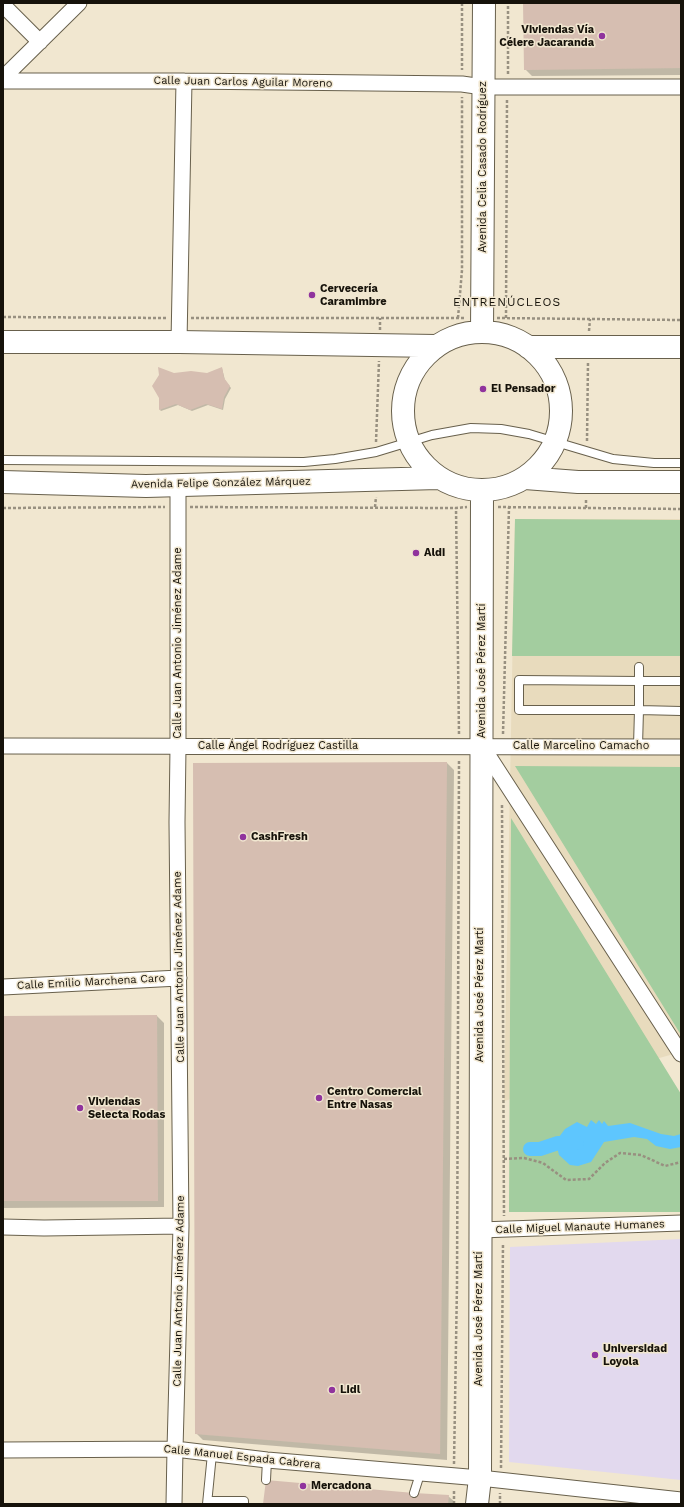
<!DOCTYPE html>
<html>
<head>
<meta charset="utf-8">
<style>
	body { margin:0 }
	#map { position:relative; width:684px; height:1507px; overflow:hidden; background:#f1e7d0; font-family:"Work Sans",sans-serif }
	canvas { display:block }
	.frame { position:absolute; inset:0; border:4px solid #16120a; pointer-events:none }
</style>
</head>
<body>
<div id="map">
<canvas width="684" height="1507"></canvas>
<div class="frame"></div>
</div>
<script>
const c = document.querySelector('canvas').getContext('2d');
c.lineJoin = 'round';
function fill(path, color) {
  c.fillStyle = color;
  c.fill(path, 'evenodd');
}
function shape(rows) {
  const path = new Path2D();
  for (const r of rows) {
    if (r.length === 3) {
      path.moveTo(r[0] + r[2], r[1]);
      path.arc(r[0], r[1], r[2], 0, 2 * Math.PI);
      continue;
    }
    path.moveTo(r[0], r[1]);
    for (let i = 2; i < r.length; i += 2) path.lineTo(r[i], r[i + 1]);
  }
  return path;
}
function stroke(path, color, width, dash) {
  c.strokeStyle = color;
  c.lineWidth = width;
  c.lineCap = dash ? 'butt' : 'round';
  c.setLineDash(dash || []);
  c.stroke(path);
}
function label(font, color, halo, rows, align = 'center') {
  c.font = font + ' "Work Sans",sans-serif';
  c.lineWidth = 3;
  c.setLineDash([]);
  c.textBaseline = 'middle';
  c.strokeStyle = halo;
  c.fillStyle = color;
  for (const [text, x, y, turn = 0] of rows) {
    c.save();
    c.translate(x, y);
    c.rotate((+turn || 0) * Math.PI / 180);
    c.textAlign = isNaN(turn) ? turn : align;
    if (halo) c.strokeText(text, 0, 0);
    c.fillText(text, 0, 0);
    c.restore();
  }
}
fill(shape([
	[515,519,681,519,681,1052,504,1101]
]), '#e8dbbd');
fill(shape([
	[681,1239,681,1480,509,1462,510,1247]
]), '#e2d9ee');
fill(shape([
	[515,519,681,520,681,656,512,656],
	[515,766,681,767,681,1035],
	[511,818,681,1094,681,1212,509,1212]
]), '#a3cd9f');
fill(shape([
	[591,1120,596,1124,599,1120,602,1124,604,1121,608,1126,630,1123,661,1134,674,1136,681,1134,681,1147,670,1149,656,1146,647,1139,634,1137,604,1142,591,1162,578,1166,570,1165,559,1155,557,1147,559,1137,565,1129,577,1122,587,1127]
]), '#5ec6fe');
fill(shape([
	[524,3,681,3,681,75,532,76,525,69],
	[222,368,225,380,231,388,225,399,223,410,208,405,192,411,178,405,161,411,160,410,174,374,207,374],
	[447,763,454,770,447,1460,203,1440,196,1433],
	[157,1016,164,1023,164,1207,3,1208,3,1017],
	[414,1494,448,1496,455,1502,455,1504,264,1504]
]), '#0003');
stroke(shape([
	[530,1149,540,1149,558,1143,577,1143]
]), '#5ec6fe', 14);
fill(shape([
	[523,3,681,3,681,68,524,70],
	[158,367,174,373,191,371,207,373,222,367,224,378,230,386,224,397,222,409,206,404,190,410,176,404,159,410,159,398,152,386,159,375],
	[447,762,440,1454,195,1434,193,763],
	[157,1015,158,1201,3,1201,3,1016],
	[266,1480,414,1493,449,1495,448,1504,263,1504]
]), '#d6beb1');
const lane = shape([
	[3,460,304,462,335,459,376,452,432,435,471,428,501,429,529,434,613,459,654,463,681,463],
	[639,667,639,681,681,681],
	[638,746,639,710,639,681,519,680,519,710,639,710,681,711],
	[266,1480,267,1460],
	[414,1493,420,1474],
	[208,1501,244,1501,244,1504],
	[207,1504,212,1454]
]);
const street = shape([
	[3,5,40,42],
	[3,78,79,3],
	[3,81,184,81,462,84,483,87,681,87],
	[179,342,184,81],
	[3,746,681,747],
	[482,746,681,1054],
	[3,987,179,978],
	[3,1227,44,1228,181,1226],
	[480,1230,681,1223],
	[3,1450,175,1449,267,1460,480,1478,681,1500],
	[174,1504,175,1449,181,1226,177,822,178,747,178,485]
]);
const secondary = shape([
	[482,332,484,3],
	[482,411,79],
	[3,342,179,342,436,346],
	[528,347,681,347],
	[525,478,578,482,681,482],
	[3,482,146,486,438,478],
	[477,1504,480,1478,482,491]
]);
stroke(lane, '#68604c', 10);
stroke(street, '#68604c', 17);
stroke(secondary, '#68604c', 24);
stroke(shape([
	[462,3,462,70],
	[508,74,508,3],
	[3,317,166,318],
	[191,318,466,318],
	[458,318,462,270,462,97],
	[497,318,681,320],
	[506,318,507,99],
	[380,330,380,318],
	[589,331,590,319],
	[587,441,588,362],
	[376,442,379,361],
	[190,507,456,508],
	[375,507,376,497],
	[498,507,681,509],
	[3,508,165,507],
	[586,508,586,498],
	[459,734,456,508,467,507],
	[503,734,509,507],
	[502,805,504,1216],
	[504,1159,524,1158,543,1163,566,1180,589,1179,605,1163,620,1153,641,1155,665,1166,681,1162],
	[454,1464,457,1285,459,761],
	[501,1468,503,1243],
	[454,1504,454,1489],
	[500,1504,500,1493]
]), '#989080', 2.5, [3, 2]);
stroke(lane, '#fff', 8);
stroke(street, '#fff', 15);
stroke(secondary, '#fff', 22);
for (const [x, y, r, color] of [
	[602,36,4,"#90339d"],
	[312,295,4,"#90339d"],
	[483,389,4,"#90339d"],
	[416,553,4,"#90339d"],
	[243,837,4,"#90339d"],
	[319,1098,4,"#90339d"],
	[80,1108,4,"#90339d"],
	[595,1355,4,"#90339d"],
	[332,1390,4,"#90339d"],
	[303,1486,4,"#90339d"]
]) {
  const dot = new Path2D();
  dot.arc(x, y, r, 0, 2 * Math.PI);
  c.fillStyle = color;
  c.fill(dot);
  stroke(dot, '#f1e7d0', 1.5);
}
label('bold 11px', '#16120a', '#f1e7d0', [
	["Viviendas Vía",594,30,"right"],
	["Célere Jacaranda",594,43,"right"],
	["Cervecería",320,289],
	["Caramimbre",320,302],
	["El Pensador",491,389],
	["Aldi",424,553],
	["CashFresh",251,837],
	["Centro Comercial",327,1092],
	["Entre Nasas",327,1105],
	["Viviendas",88,1102],
	["Selecta Rodas",88,1115],
	["Universidad",603,1349],
	["Loyola",603,1362],
	["Lidl",340,1390],
	["Mercadona",311,1486]
], 'left');
label('11px', '#16120a', '#f1e7d0', [
	["Calle Juan Carlos Aguilar Moreno",243,82,1],
	["Avenida Celia Casado Rodríguez",483,167,-90],
	["Avenida Felipe González Márquez",221,483,-1],
	["Calle Juan Antonio Jiménez Adame",178,643,-90],
	["Avenida José Pérez Martí",482,671,-90],
	["Calle Ángel Rodríguez Castilla",278,746],
	["Calle Marcelino Camacho",581,746],
	["Calle Juan Antonio Jiménez Adame",179,967,-91],
	["Calle Emilio Marchena Caro",91,982,-3],
	["Avenida José Pérez Martí",480,995,-90],
	["Calle Miguel Manaute Humanes",580,1227,-2],
	["Calle Juan Antonio Jiménez Adame",179,1291,-89],
	["Avenida José Pérez Martí",479,1319,-90],
	["Calle Manuel Espada Cabrera",242,1457,6]
]);
c.letterSpacing = '1px';
label('12px', '#16120a', '#f1e7d0', [
	["ENTRENÚCLEOS",507,302]
]);
c.letterSpacing = '0px';
</script>
</body>
</html>
